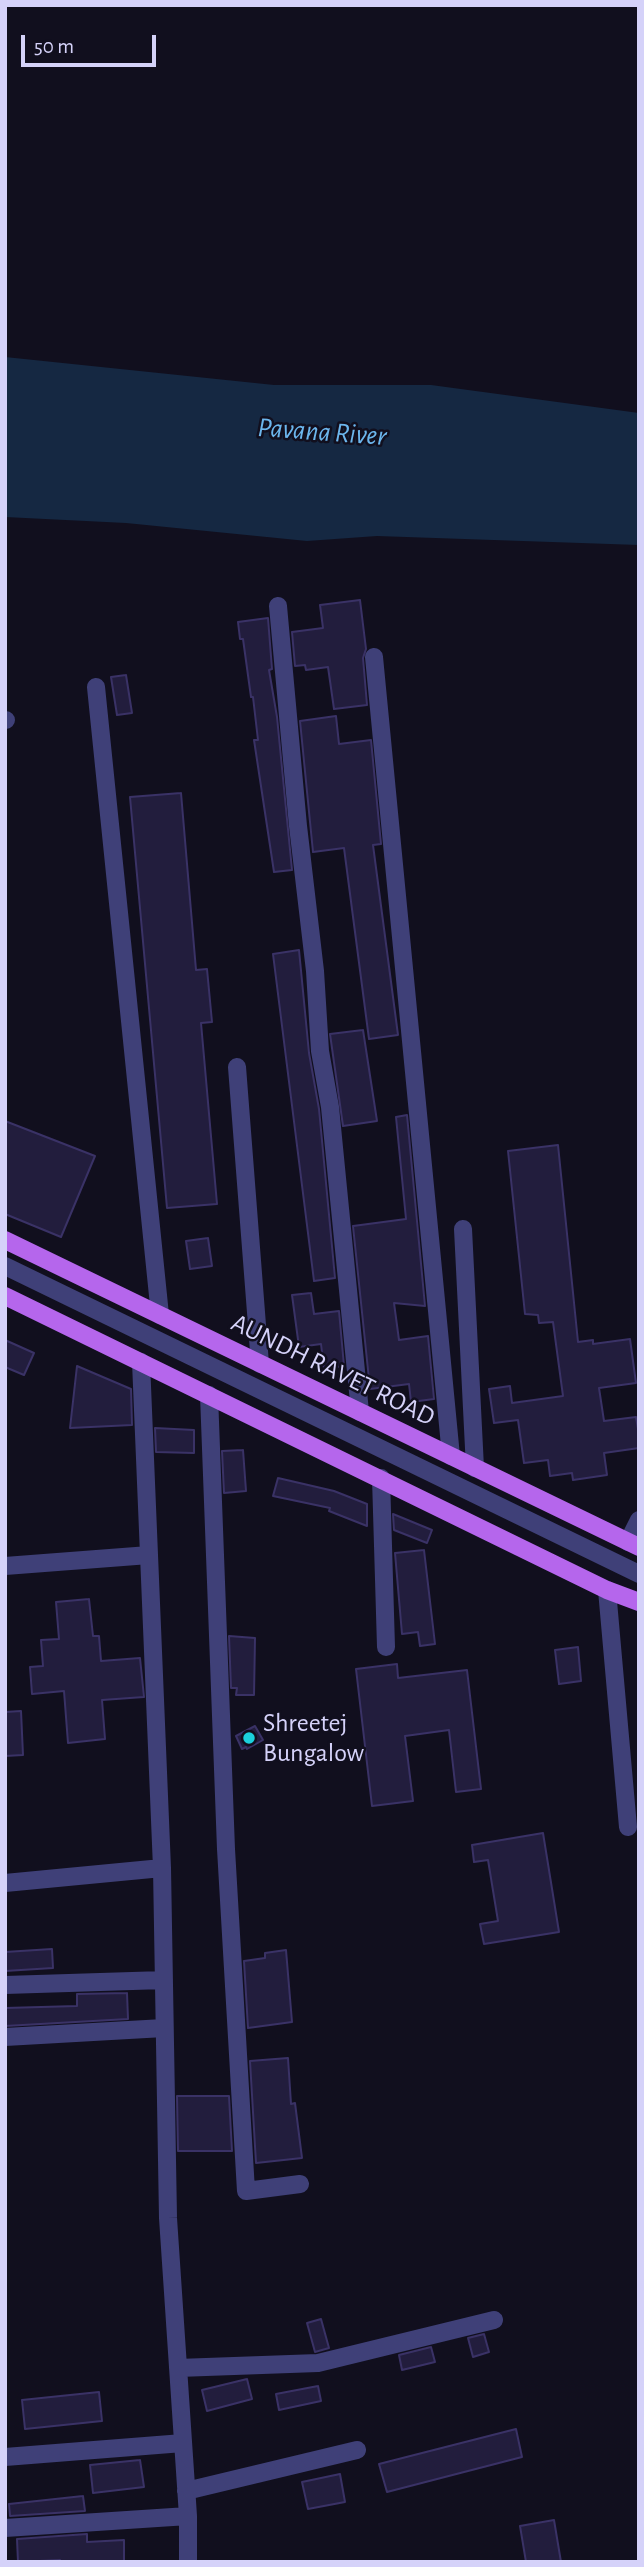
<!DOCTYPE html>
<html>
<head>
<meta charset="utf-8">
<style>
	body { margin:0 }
	#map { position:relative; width:644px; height:2567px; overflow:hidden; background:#110f1e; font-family:"Alegreya Sans",sans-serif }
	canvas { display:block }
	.frame { position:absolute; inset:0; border:7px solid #d5d2f9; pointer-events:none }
	.scale { position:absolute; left:21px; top:35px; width:135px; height:32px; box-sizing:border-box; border:4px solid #d5d2f9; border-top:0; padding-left:9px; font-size:21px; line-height:24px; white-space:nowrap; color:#d5d2f9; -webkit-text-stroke:5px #110f1e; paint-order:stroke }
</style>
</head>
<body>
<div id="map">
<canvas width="644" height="2567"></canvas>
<div class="frame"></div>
<div class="scale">50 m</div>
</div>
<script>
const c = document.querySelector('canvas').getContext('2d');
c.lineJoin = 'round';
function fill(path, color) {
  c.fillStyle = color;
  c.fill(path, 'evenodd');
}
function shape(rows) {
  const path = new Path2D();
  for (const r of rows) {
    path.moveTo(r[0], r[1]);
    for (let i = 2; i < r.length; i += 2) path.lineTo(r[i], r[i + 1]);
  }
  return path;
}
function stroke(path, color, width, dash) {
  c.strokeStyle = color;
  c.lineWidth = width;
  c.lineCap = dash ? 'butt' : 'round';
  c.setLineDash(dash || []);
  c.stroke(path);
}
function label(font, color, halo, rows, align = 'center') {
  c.font = font + ' "Alegreya Sans",sans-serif';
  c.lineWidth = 5;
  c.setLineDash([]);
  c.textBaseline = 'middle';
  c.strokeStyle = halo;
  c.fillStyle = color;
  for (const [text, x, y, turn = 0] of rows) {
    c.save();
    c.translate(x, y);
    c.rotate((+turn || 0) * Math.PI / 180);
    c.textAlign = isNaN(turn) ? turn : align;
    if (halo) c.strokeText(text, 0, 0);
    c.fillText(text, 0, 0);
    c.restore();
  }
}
fill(shape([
	[5,357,274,385,431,385,639,413,639,545,377,536,307,541,126,523,5,517]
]), '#152842');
const building = shape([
	[360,600,366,649,363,658,367,705,334,709,328,667,306,670,305,665,295,666,292,632,323,628,320,605,360,600],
	[268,618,272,669,269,670,277,717,292,870,274,872,254,740,258,740,253,697,251,697,243,639,240,639,238,622,268,618],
	[126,675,132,713,117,715,111,677,126,675],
	[336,716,339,744,371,740,381,844,373,845,398,1035,369,1039,344,848,313,852,300,721,336,716],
	[181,793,196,970,207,969,212,1022,201,1023,217,1204,167,1208,130,797,181,793],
	[299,950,309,1053,319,1109,335,1278,314,1281,273,954,299,950],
	[363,1030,377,1121,343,1126,330,1034,363,1030],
	[407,1115,425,1306,394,1303,399,1340,428,1336,434,1399,411,1402,409,1384,370,1389,353,1226,406,1219,396,1117,407,1115],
	[5,1121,95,1156,61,1237,5,1214,5,1121],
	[558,1145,578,1342,593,1340,593,1344,630,1339,636,1383,599,1388,604,1421,636,1417,639,1435,639,1448,604,1453,607,1475,573,1480,572,1473,550,1476,548,1460,524,1463,518,1420,494,1423,489,1389,510,1386,512,1403,563,1396,553,1322,539,1323,538,1315,525,1314,508,1151,558,1145],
	[208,1238,212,1266,190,1269,186,1241,208,1238],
	[311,1293,314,1314,339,1311,344,1366,324,1369,321,1344,299,1347,292,1295,311,1293],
	[5,1340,34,1353,24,1375,5,1367,5,1340],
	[77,1366,131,1389,132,1425,70,1428,77,1366],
	[155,1428,194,1430,194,1453,156,1452,155,1428],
	[243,1450,246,1491,224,1493,222,1451,243,1450],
	[278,1478,334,1491,367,1504,367,1526,329,1511,330,1508,273,1496,278,1478],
	[393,1514,432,1530,427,1543,394,1530,393,1514],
	[424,1550,435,1644,420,1646,418,1632,402,1634,395,1553,424,1550],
	[89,1599,93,1636,99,1636,101,1661,140,1658,144,1697,102,1700,105,1739,68,1743,64,1691,32,1694,30,1667,43,1666,41,1640,59,1639,56,1602,89,1599],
	[229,1636,255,1638,254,1695,236,1695,237,1688,231,1688,229,1636],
	[578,1647,581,1681,559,1684,555,1650,578,1647],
	[397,1664,398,1678,467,1670,481,1789,456,1792,449,1730,405,1736,413,1801,372,1806,356,1669,397,1664],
	[21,1711,23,1755,5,1756,5,1712,21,1711],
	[255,1726,263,1740,247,1749,246,1747,242,1749,236,1736,255,1726],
	[543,1833,559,1932,484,1944,480,1924,498,1921,488,1860,474,1862,472,1845,543,1833],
	[52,1949,53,1968,5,1971,5,1952,52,1949],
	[286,1950,292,2022,248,2028,244,1961,265,1958,265,1953,286,1950],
	[127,1993,128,2019,5,2026,5,2008,77,2006,77,1994,127,1993],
	[288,2058,291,2104,295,2103,302,2158,256,2163,250,2061,288,2058],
	[177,2096,229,2096,232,2151,178,2151,177,2096],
	[321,2319,329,2348,315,2352,307,2323,321,2319],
	[484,2334,489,2352,473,2357,468,2338,484,2334],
	[431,2347,435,2362,402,2370,399,2355,431,2347],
	[247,2379,252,2399,207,2411,202,2390,247,2379],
	[318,2386,321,2401,279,2410,276,2394,318,2386],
	[99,2392,102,2421,25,2429,22,2400,99,2392],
	[516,2429,522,2457,387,2492,379,2464,516,2429],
	[140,2460,144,2487,93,2493,90,2465,140,2460],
	[340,2474,345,2502,308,2509,302,2482,340,2474],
	[83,2496,85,2511,10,2516,9,2504,83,2496],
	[554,2520,561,2562,526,2562,520,2526,554,2520],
	[87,2534,87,2542,124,2540,124,2561,60,2562,60,2560,18,2562,17,2539,87,2534]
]);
fill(building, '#221d3d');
stroke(building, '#3a3266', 2);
stroke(shape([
	[278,606,298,826,315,971,320,1051,330,1107,360,1412],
	[374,657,451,1456],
	[96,687,160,1315],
	[5,720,6,720],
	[237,1067,260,1364],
	[463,1229,475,1468],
	[5,1266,639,1574],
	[141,1362,162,1868,168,2218,188,2516,188,2562],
	[209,1395,226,1849,246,2191,300,2184],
	[381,1478,386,1647],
	[628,1542,639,1520],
	[5,1566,149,1555],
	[607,1590,628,1827],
	[5,1883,162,1868],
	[5,1985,164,1980],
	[5,2037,164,2028],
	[178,2368,318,2363,494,2320],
	[5,2457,183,2443],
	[186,2491,357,2450],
	[5,2528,188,2516]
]), '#3f4078', 18);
stroke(shape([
	[5,1240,639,1547],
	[5,1296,607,1590,639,1602]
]), '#b566ec', 18);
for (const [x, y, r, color] of [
	[249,1738,7,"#1bd0dc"]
]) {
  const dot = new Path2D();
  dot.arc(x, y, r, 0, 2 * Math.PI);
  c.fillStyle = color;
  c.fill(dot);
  stroke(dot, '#110f1e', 2.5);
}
label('26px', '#d5d2f9', '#110f1e', [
	["AUNDH RAVET ROAD",333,1370,26]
]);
label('26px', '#d5d2f9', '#110f1e', [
	["Shreetej",263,1723],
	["Bungalow",263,1753]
], 'left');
label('italic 28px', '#6cb6ed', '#110f1e', [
	["Pavana River",322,432,4]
]);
</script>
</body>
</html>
